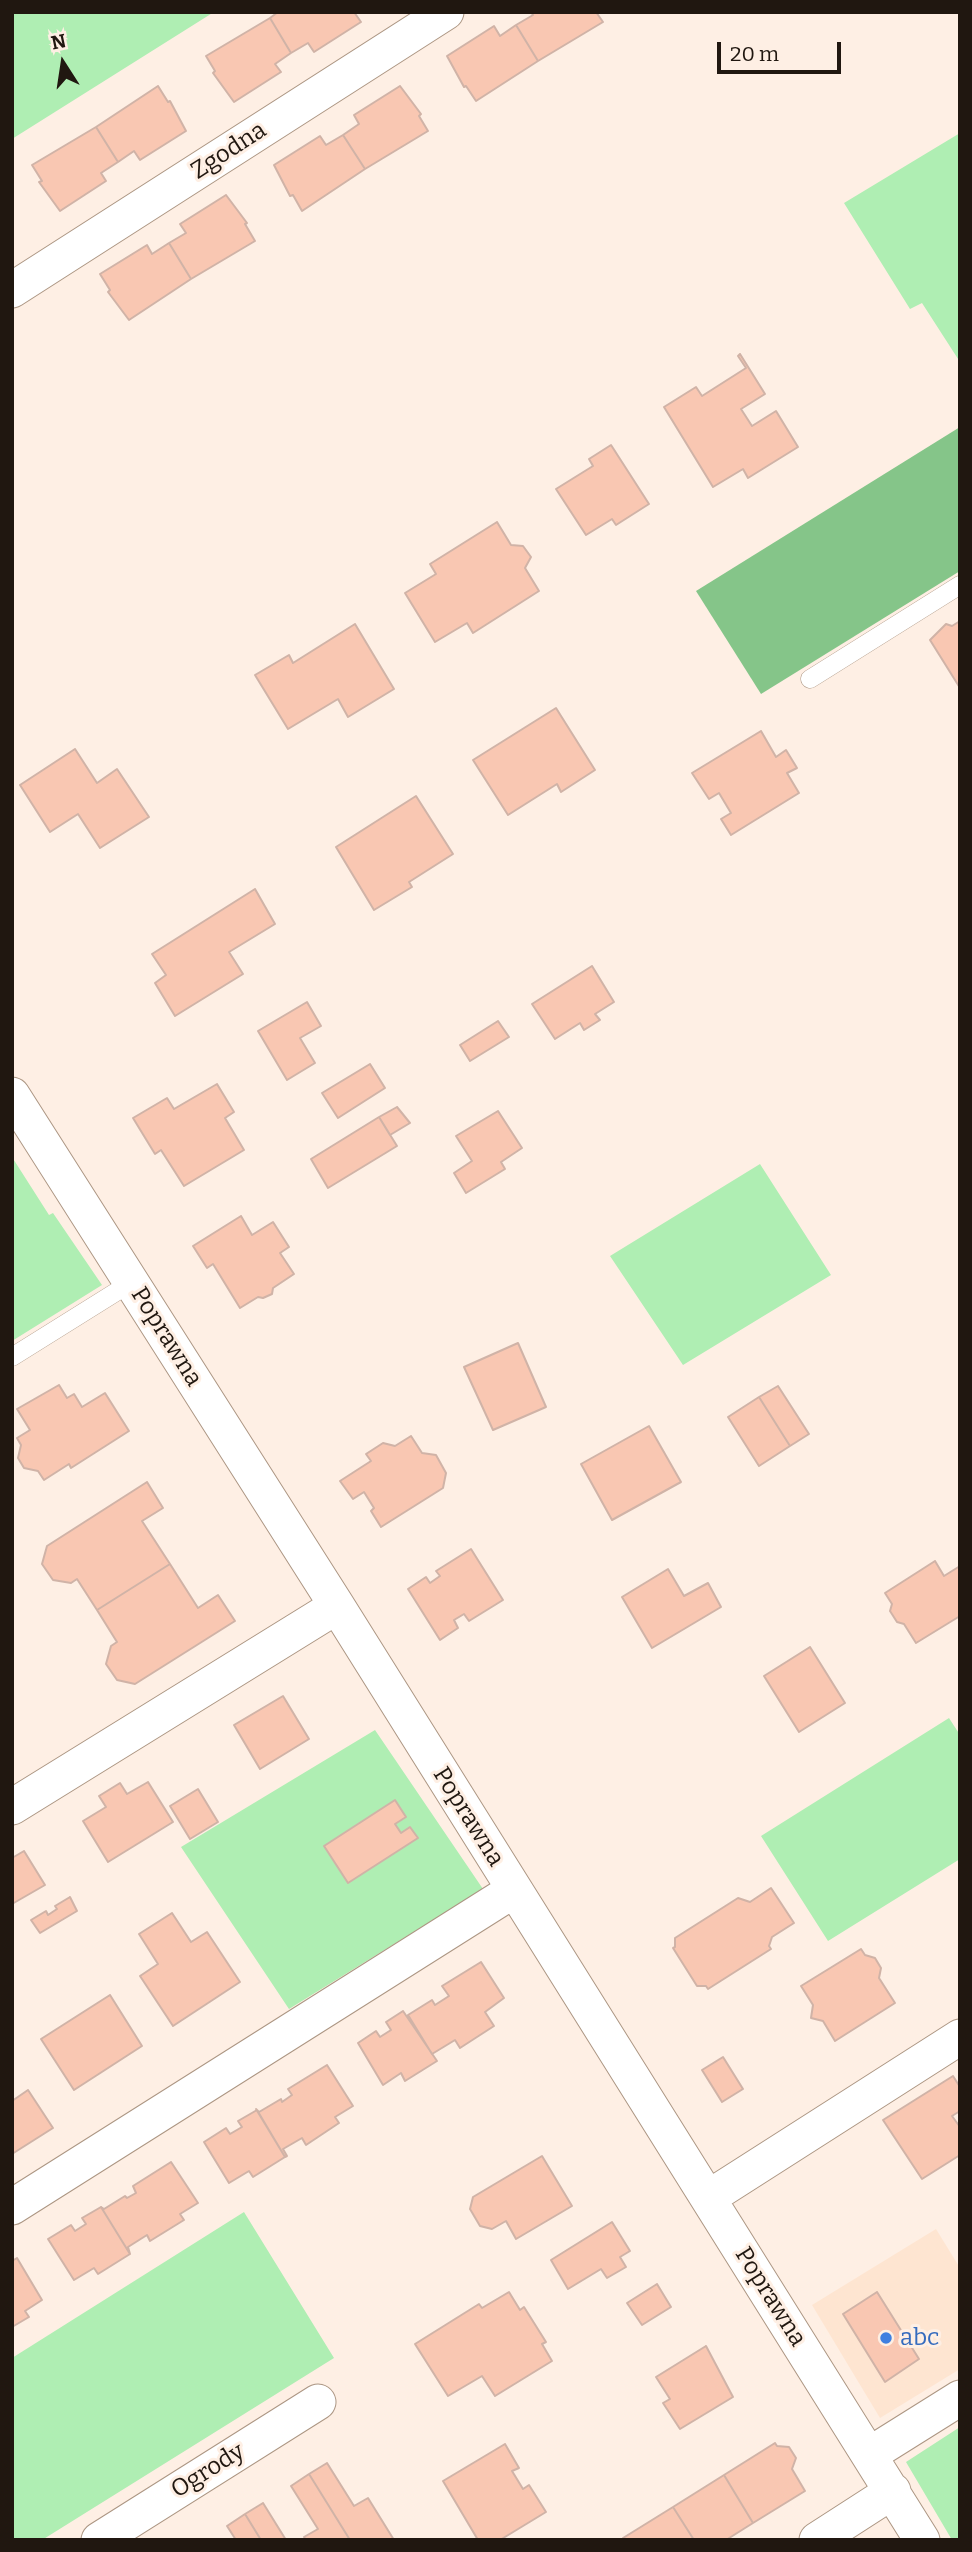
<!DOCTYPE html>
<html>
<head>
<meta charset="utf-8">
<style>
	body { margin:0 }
	#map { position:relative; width:972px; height:2552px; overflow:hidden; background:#feefe4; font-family:Bitter,serif }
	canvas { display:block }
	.frame { position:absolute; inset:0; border:14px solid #201710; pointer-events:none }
	.north { position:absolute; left:28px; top:28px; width:70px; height:70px; -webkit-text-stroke:5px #feefe4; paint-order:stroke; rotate:348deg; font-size:19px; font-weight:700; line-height:28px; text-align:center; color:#201710 }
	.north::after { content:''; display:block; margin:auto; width:24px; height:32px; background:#201710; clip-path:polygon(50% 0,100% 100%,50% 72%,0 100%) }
	.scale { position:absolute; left:717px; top:42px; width:124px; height:32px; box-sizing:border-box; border:4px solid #201710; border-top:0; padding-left:9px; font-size:21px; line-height:24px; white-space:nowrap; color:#201710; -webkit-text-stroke:5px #feefe4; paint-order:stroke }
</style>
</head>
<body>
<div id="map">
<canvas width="972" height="2552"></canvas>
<div class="frame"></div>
<div class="north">N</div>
<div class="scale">20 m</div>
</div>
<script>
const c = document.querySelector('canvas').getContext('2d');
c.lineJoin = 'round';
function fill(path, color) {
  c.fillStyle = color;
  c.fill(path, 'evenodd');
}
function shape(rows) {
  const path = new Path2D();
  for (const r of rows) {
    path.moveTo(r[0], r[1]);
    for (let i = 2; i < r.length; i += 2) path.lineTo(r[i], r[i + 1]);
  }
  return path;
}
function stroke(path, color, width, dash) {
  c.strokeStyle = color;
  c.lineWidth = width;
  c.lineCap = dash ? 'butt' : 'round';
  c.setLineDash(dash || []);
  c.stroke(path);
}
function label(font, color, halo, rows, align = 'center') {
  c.font = font + ' Bitter,serif';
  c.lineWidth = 6;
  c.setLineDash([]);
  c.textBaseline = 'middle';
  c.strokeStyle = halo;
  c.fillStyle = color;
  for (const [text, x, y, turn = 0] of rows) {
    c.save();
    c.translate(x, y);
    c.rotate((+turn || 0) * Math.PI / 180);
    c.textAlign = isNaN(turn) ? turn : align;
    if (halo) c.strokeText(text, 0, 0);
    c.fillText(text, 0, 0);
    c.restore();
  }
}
fill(shape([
	[936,2229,960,2268,960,2369,880,2418,812,2305]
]), '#fee5d1');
fill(shape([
	[12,12,214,12,12,139],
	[960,133,960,362,922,303,910,309,844,203],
	[12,1157,49,1215,53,1213,102,1285,12,1341],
	[760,1164,831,1275,683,1365,610,1256],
	[949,1718,960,1735,960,1859,828,1941,761,1836],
	[375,1730,483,1889,289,2009,181,1847],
	[244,2212,334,2358,42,2540,12,2540,12,2358],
	[960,2427,960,2540,952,2540,906,2462]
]), '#afeeb3');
fill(shape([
	[960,427,960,571,761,694,696,591]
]), '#85c589');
const building = shape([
	[278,12,354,12,361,22,314,52,308,43,291,53,270,18,278,12],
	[531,12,596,12,603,22,538,61,516,25,533,15,531,12],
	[270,18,291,53,275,64,281,72,234,102,213,73,215,71,206,56,270,18],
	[516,25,538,61,476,101,466,86,464,87,447,56,494,26,500,36,516,25],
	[158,86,168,102,170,101,186,131,140,160,134,151,118,162,96,127,158,86],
	[400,86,421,114,419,116,428,131,365,169,343,135,359,124,354,115,400,86],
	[96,127,118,162,101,173,106,181,60,211,39,182,42,181,32,165,96,127],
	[343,135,365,169,302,211,293,195,290,196,274,165,320,136,326,145,343,135],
	[226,195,247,223,245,224,255,241,191,279,169,243,186,233,180,224,226,195],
	[169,243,191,279,129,320,108,292,110,290,100,274,147,245,152,254,169,243],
	[740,354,765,394,741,409,752,426,776,411,798,447,748,478,743,469,713,487,664,407,696,387,702,396,746,368,738,356,740,354],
	[611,445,649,504,616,525,612,519,586,535,556,489,593,466,589,459,611,445],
	[497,522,511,545,523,546,531,557,525,568,539,591,473,633,467,623,435,642,405,593,436,574,430,564,497,522],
	[960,621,960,688,930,640,946,624,952,626,960,621],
	[355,624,394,689,348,717,338,699,288,729,255,675,289,655,293,663,355,624],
	[556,708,595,770,561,792,557,784,508,815,473,760,556,708],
	[761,731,776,757,786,750,797,768,787,773,799,793,731,835,721,819,731,813,719,793,709,799,692,773,761,731],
	[75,749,97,783,117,769,149,817,100,848,78,814,50,832,20,785,75,749],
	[416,796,453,854,409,882,412,887,374,910,336,847,416,796],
	[255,889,275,924,229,952,243,974,175,1016,155,983,166,975,152,954,255,889],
	[592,966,614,1002,595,1014,600,1020,584,1030,580,1023,555,1039,532,1004,592,966],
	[307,1002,321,1026,300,1038,315,1063,287,1080,258,1031,307,1002],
	[498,1021,509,1037,470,1061,460,1045,498,1021],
	[370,1064,385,1088,338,1118,322,1093,370,1064],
	[217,1084,234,1112,225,1118,244,1150,184,1186,161,1150,155,1154,133,1118,167,1098,174,1109,217,1084],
	[397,1107,410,1123,390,1135,379,1117,397,1107],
	[498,1111,522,1148,501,1162,505,1169,466,1193,454,1173,472,1161,456,1136,498,1111],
	[379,1117,397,1146,328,1188,311,1159,379,1117],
	[241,1216,252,1235,273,1222,289,1247,280,1253,294,1274,273,1288,272,1294,263,1298,258,1297,240,1308,213,1264,207,1268,193,1246,241,1216],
	[518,1343,546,1407,493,1430,464,1367,518,1343],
	[59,1385,67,1398,74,1394,82,1407,105,1393,129,1431,71,1468,69,1464,44,1480,38,1471,24,1468,18,1458,21,1445,17,1438,30,1430,17,1409,59,1385],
	[778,1386,809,1434,790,1446,759,1397,778,1386],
	[759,1397,790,1446,759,1466,728,1417,759,1397],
	[649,1426,681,1482,612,1520,581,1464,649,1426],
	[411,1436,422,1453,436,1455,446,1473,443,1488,381,1527,371,1511,374,1508,364,1492,353,1499,340,1481,371,1461,366,1454,383,1443,395,1446,411,1436],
	[147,1482,163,1508,142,1521,170,1564,97,1610,77,1579,71,1583,53,1580,42,1564,47,1546,147,1482],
	[471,1549,503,1600,469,1621,464,1614,454,1620,458,1628,440,1640,408,1589,426,1577,430,1583,440,1576,436,1571,471,1549],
	[935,1561,944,1576,960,1566,960,1616,916,1643,904,1624,897,1622,890,1611,892,1604,885,1593,935,1561],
	[170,1564,198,1608,218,1595,235,1621,135,1684,117,1680,106,1664,111,1646,117,1642,97,1610,170,1564],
	[668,1569,684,1596,708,1583,721,1607,652,1648,622,1597,668,1569],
	[810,1647,845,1703,799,1732,764,1676,810,1647],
	[283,1696,309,1739,260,1769,234,1725,283,1696],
	[148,1782,173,1822,108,1862,83,1821,106,1807,99,1796,120,1783,127,1794,148,1782],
	[198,1789,218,1822,190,1839,170,1806,198,1789],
	[395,1800,406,1817,395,1824,401,1833,410,1827,418,1838,348,1883,324,1846,395,1800],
	[24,1851,45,1885,12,1904,12,1858,24,1851],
	[771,1888,794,1923,772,1937,769,1946,771,1949,708,1989,706,1986,697,1986,673,1948,675,1947,675,1938,738,1898,750,1902,771,1888],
	[70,1897,77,1911,40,1933,31,1920,46,1911,48,1915,57,1909,55,1906,70,1897],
	[172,1913,191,1942,207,1932,240,1982,173,2026,140,1976,158,1964,139,1934,172,1913],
	[861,1949,865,1955,875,1958,881,1968,879,1978,895,2003,835,2041,823,2021,811,2018,813,2005,801,1986,861,1949],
	[481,1962,504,1998,485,2012,494,2026,460,2048,455,2040,432,2054,408,2015,432,2000,435,2005,449,1996,442,1986,481,1962],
	[110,1995,142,2046,74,2090,41,2039,110,1995],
	[403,2011,437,2061,405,2081,401,2073,383,2085,358,2043,376,2031,380,2037,391,2030,386,2022,403,2011],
	[723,2057,743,2089,722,2102,702,2070,723,2057],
	[327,2065,353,2106,335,2117,339,2123,306,2145,302,2138,283,2149,287,2156,285,2157,256,2109,259,2112,281,2099,282,2102,292,2095,288,2089,327,2065],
	[953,2076,960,2087,960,2111,952,2116,960,2127,960,2155,922,2179,883,2120,953,2076],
	[28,2090,53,2128,12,2154,12,2101,28,2090],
	[257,2110,285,2157,253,2177,249,2171,229,2183,204,2142,226,2128,230,2134,242,2127,238,2121,257,2110],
	[542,2156,572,2206,516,2239,506,2221,492,2229,480,2226,470,2209,473,2197,542,2156],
	[171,2162,198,2203,180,2214,184,2220,150,2241,147,2235,128,2247,130,2254,101,2207,104,2209,125,2196,127,2198,136,2193,133,2186,171,2162],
	[101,2207,130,2254,98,2274,94,2268,74,2280,48,2239,71,2225,75,2231,86,2224,82,2218,101,2207],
	[612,2222,630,2251,620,2257,626,2267,607,2278,601,2269,568,2289,551,2260,612,2222],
	[17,2258,42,2300,25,2311,29,2317,12,2327,12,2261,17,2258],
	[657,2284,671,2307,642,2325,627,2303,657,2284],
	[509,2292,520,2310,524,2307,546,2342,542,2344,552,2361,495,2396,482,2376,448,2396,415,2344,479,2304,482,2308,509,2292],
	[877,2292,919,2359,885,2382,843,2314,877,2292],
	[706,2346,733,2397,680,2429,663,2403,670,2399,656,2377,706,2346],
	[775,2443,777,2446,789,2447,796,2458,792,2469,805,2491,753,2523,724,2475,775,2443],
	[505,2444,519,2468,512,2471,523,2489,529,2485,546,2512,500,2540,478,2540,443,2481,505,2444],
	[327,2463,354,2506,368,2498,394,2540,350,2540,309,2474,327,2463],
	[309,2474,350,2540,306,2540,304,2537,318,2529,291,2486,309,2474],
	[724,2475,753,2523,726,2540,694,2540,673,2507,724,2475],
	[263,2503,286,2540,261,2540,245,2514,263,2503],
	[673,2507,694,2540,624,2540,623,2538,673,2507],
	[245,2514,261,2540,236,2540,227,2526,245,2514]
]);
fill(building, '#f9c7b2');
stroke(building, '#d0b3a7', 2);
const service = shape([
	[810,679,960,585],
	[12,1357,132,1282]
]);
const minor = shape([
	[12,290,446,12],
	[12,1095,337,1606,922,2540],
	[12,1807,337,1606],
	[708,2198,960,2037],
	[12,2207,514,1890],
	[869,2455,960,2398],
	[99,2540,318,2402],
	[817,2540,893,2491]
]);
stroke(service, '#ac9683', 19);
stroke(minor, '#ac9683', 37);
stroke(service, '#fff', 18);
stroke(minor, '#fff', 35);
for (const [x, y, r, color] of [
	[886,2338,7,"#3f7fe0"]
]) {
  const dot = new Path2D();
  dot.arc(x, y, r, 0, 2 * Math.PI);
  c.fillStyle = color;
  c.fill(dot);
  stroke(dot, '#feefe4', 2.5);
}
label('24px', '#201710', '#feefe4', [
	["Zgodna",229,151,-33],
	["Poprawna",166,1337,58],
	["Poprawna",468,1817,58],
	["Poprawna",770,2297,58],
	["Ogrody",208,2471,-32]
]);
label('24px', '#366cbe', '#feefe4', [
	["abc",900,2338]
], 'left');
</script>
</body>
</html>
